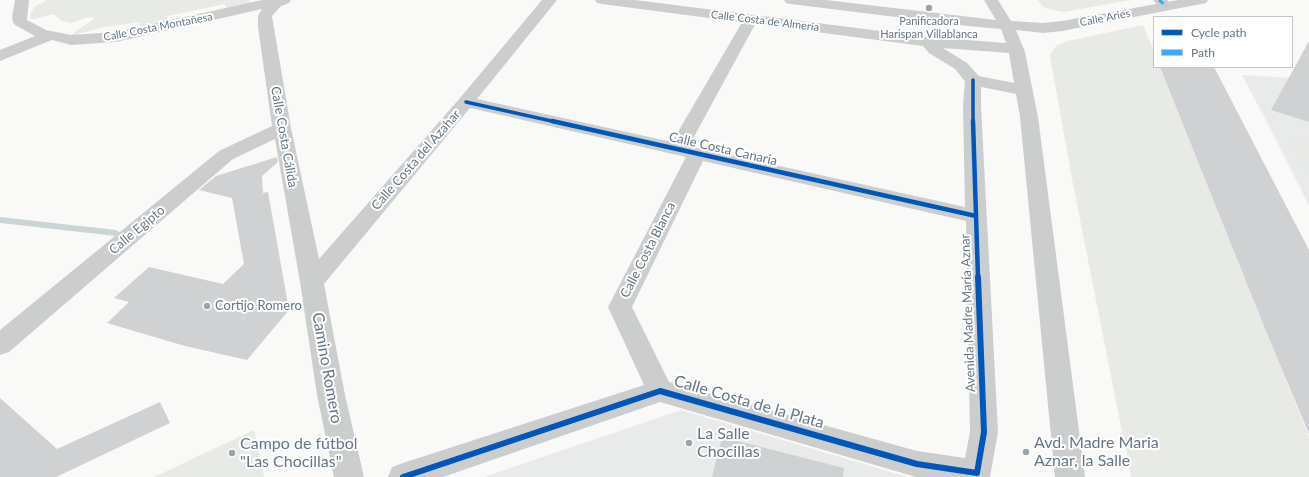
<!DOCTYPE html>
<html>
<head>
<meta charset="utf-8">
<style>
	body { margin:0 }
	#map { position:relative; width:1309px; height:477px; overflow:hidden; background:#f9f9f8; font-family:Lato,sans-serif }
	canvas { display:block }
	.legend { position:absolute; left:1153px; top:16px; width:140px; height:52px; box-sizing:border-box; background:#fff; border:1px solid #c1c8cd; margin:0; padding:5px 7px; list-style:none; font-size:12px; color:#657682 }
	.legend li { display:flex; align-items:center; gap:8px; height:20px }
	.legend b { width:20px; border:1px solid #c1c8cd }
</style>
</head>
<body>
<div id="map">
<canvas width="1309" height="477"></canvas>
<ul class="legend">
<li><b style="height:5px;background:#0057b8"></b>Cycle path</li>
<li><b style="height:5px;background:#3fa9f5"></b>Path</li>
</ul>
</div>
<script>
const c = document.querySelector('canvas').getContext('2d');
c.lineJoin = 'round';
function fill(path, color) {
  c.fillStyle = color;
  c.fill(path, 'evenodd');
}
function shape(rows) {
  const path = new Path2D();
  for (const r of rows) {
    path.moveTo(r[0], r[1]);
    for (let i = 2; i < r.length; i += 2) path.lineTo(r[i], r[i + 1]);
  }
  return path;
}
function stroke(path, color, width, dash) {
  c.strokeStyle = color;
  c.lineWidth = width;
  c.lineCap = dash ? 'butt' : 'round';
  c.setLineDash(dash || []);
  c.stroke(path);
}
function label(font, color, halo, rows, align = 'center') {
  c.font = font + ' Lato,sans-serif';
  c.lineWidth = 4;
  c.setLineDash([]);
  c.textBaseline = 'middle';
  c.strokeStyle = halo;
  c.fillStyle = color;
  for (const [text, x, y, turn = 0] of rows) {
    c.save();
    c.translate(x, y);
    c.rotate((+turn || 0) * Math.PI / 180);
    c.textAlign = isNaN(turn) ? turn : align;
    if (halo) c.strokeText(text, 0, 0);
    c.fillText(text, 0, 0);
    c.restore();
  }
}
fill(shape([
	[1242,75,1309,79,1309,205,1271,130],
	[681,410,908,477,484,477]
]), '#e9eaea');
fill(shape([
	[47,0,249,0,250,4,227,9,225,4,167,16,167,22,141,28,139,22,105,27,73,35,71,35,95,18,88,17,72,23,62,21,53,14,31,20,30,15,34,7],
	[1038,0,1130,0,1064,12,1048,9,1042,6],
	[1143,25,1154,51,1154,67,1160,67,1309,437,1309,477,1131,477,1072,179,1050,56,1052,52,1056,46,1068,41],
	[1291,142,1309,143,1309,176],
	[254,430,264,477,154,477]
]), '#e8eae6');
fill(shape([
	[0,217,116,230,121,233,116,236,0,223,0,217]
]), '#ccd4d6');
fill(shape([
	[1309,41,1309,122,1271,110],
	[1160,67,1214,67,1309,250,1309,434,1268,336],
	[277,157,278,162,262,176,263,193,268,192,289,310,247,360,185,346,107,323,129,302,114,298,149,267,223,284,244,264,232,198,199,190,216,176],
	[0,398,57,449,160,402,170,423,56,477,0,477],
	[722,437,844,468,843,477,712,477]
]), '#cfd1d2');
fill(shape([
	[1153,0,1167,0,1173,6,1171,9,1161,9,1153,0]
]), '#cccece');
fill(shape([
	[15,0,29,0,27,20,46,30,71,35,116,32,262,0,291,0,289,3,281,6,272,16,291,128,319,259,460,98,542,0,557,0,477,99,672,142,744,19,746,16,751,15,756,16,758,19,689,146,965,207,963,106,965,80,967,76,973,75,979,76,981,80,981,106,998,432,990,477,916,477,660,402,443,477,388,477,392,467,403,463,644,385,608,307,686,157,470,108,324,284,345,395,364,477,334,477,317,395,300,282,275,139,233,159,9,352,0,355,0,330,219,151,272,126,258,27,258,16,262,9,116,42,71,45,52,40,0,61,0,50,35,36,15,25,13,22,12,17,15,0],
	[703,161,966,221,970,432,965,458,917,451,669,382,632,307,703,161]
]), '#cccece');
fill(shape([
	[595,0,635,0,928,37,1006,43,1001,29,968,26,791,4,786,3,784,0,826,0,996,20,984,0,998,0,1011,21,1043,23,1062,21,1178,0,1208,0,1206,3,1201,4,1062,31,1043,33,1016,30,1025,52,1038,117,1085,477,1055,477,1020,117,1016,94,967,84,955,69,929,53,923,46,602,4,597,3,595,0],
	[943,48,1009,53,1014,83,979,76,967,63,943,48]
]), '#cccece');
stroke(shape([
	[1159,0,1166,6]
]), '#3fa9f5', 3, [6, 3]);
stroke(shape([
	[466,102,556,122],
	[973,122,973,80]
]), '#0057b8', 3.5);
stroke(shape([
	[552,121,976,216],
	[973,121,978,278]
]), '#0057b8', 4.5);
stroke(shape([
	[403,477,660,391,917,464,977,473,984,432,978,277]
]), '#0057b8', 6);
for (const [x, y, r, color] of [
	[929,8,4,"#99a4ab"],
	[207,306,4,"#99a4ab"],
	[689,443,4,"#99a4ab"],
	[1026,452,4,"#99a4ab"],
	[232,453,4,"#99a4ab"]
]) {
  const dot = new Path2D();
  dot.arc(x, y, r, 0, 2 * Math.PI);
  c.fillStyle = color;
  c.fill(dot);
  stroke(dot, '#fff', 1.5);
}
label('11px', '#657682', '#fff', [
	["Calle Aries",1105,18,-11],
	["Calle Costa de Almería",765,21,7],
	["Calle Costa Montañesa",158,27,-11]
]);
label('11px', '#657682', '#fff', [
	["Panificadora",929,21],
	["Harispan Villablanca",929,34]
]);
label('13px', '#657682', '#fff', [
	["Calle Costa Cálida",284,137,80],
	["Calle Costa Canaria",723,149,13],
	["Calle Costa del Azahar",416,160,-49],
	["Calle Egipto",137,230,-40],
	["Calle Costa Blanca",648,250,-63],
	["Avenida Madre María Aznar",968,313,-92]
]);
label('13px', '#657682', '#fff', [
	["Cortijo Romero",215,306]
], 'left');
label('16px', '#657682', '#fff', [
	["Camino Romero",327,368,80],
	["Calle Costa de la Plata",749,402,16]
]);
label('16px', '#657682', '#fff', [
	["La Salle",697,434],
	["Chocillas",697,452],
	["Avd. Madre Maria",1034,443],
	["Aznar, la Salle",1034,461],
	["Campo de fútbol",240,444],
	["\"Las Chocillas\"",240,462]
], 'left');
</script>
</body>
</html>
